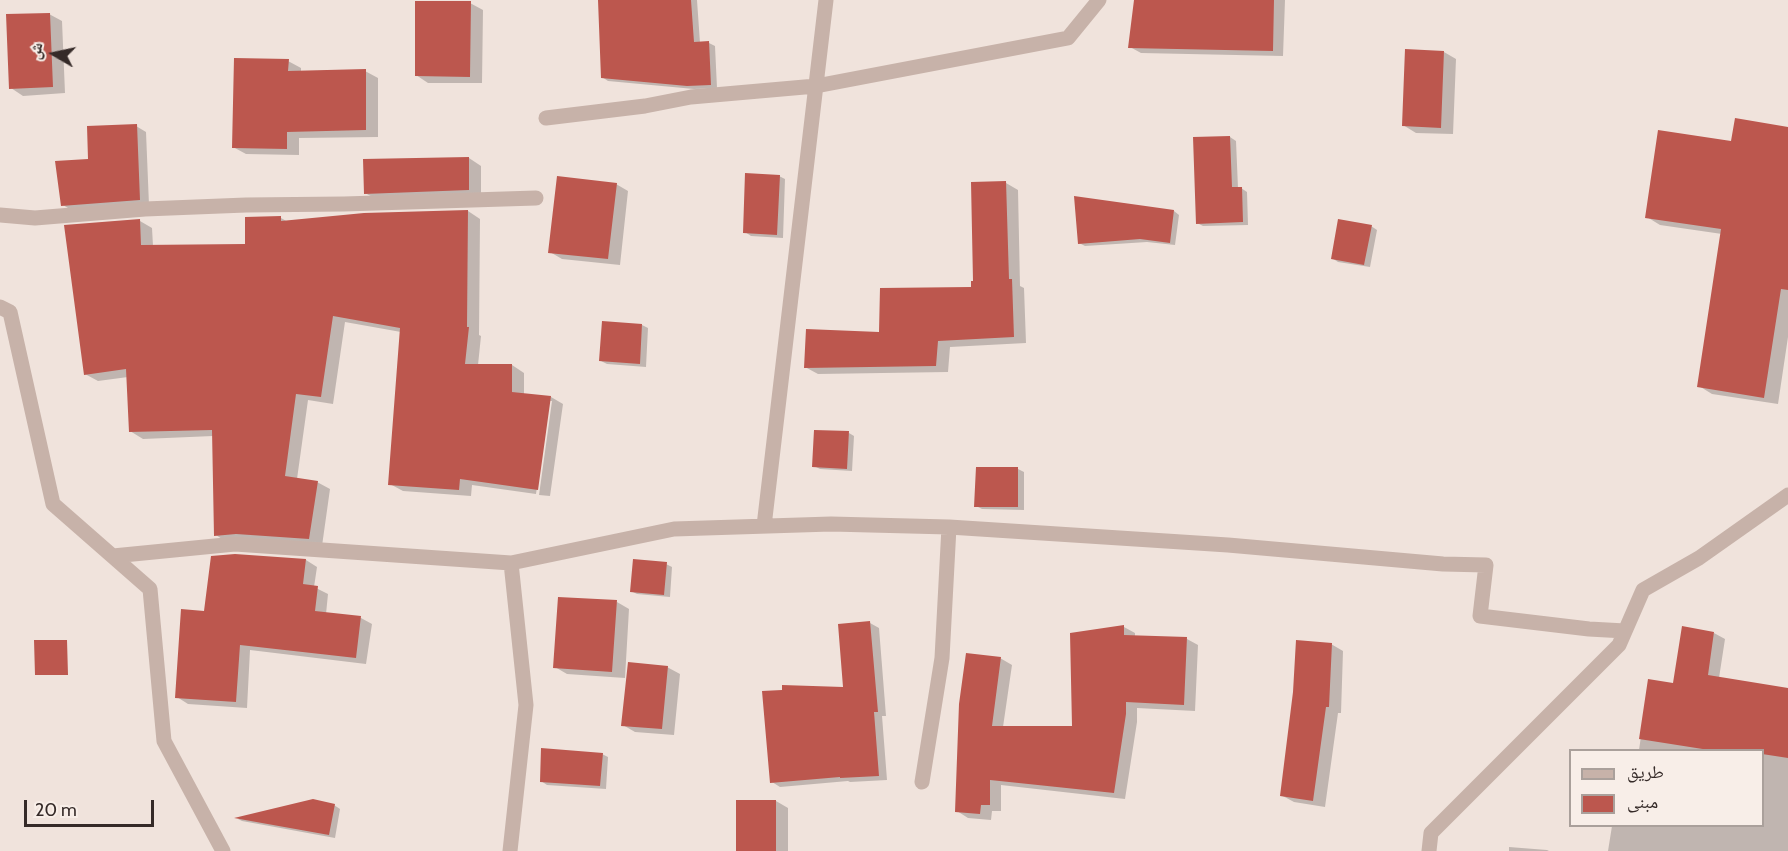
<!DOCTYPE html>
<html>
<head>
<meta charset="utf-8">
<style>
	body { margin:0 }
	#map { position:relative; width:1788px; height:851px; overflow:hidden; background:#f0e3dc; font-family:Cabin,"Noto Naskh Arabic",sans-serif }
	canvas { display:block }
	.legend { position:absolute; left:1569px; top:749px; width:195px; height:78px; box-sizing:border-box; background:#f8eee8; border:2px solid #aaa09b; margin:0; padding:8px 10px; list-style:none; font-size:18px; color:#352a28 }
	.legend li { display:flex; align-items:center; gap:12px; height:30px }
	.legend b { width:30px; border:2px solid #aaa09b }
	.north { position:absolute; left:24px; top:24px; width:60px; height:60px; -webkit-text-stroke:4px #f8eee8; paint-order:stroke; rotate:279deg; font-size:16px; font-weight:700; line-height:24px; text-align:center; color:#352a28 }
	.north::after { content:''; display:block; margin:auto; width:21px; height:27px; background:#352a28; clip-path:polygon(50% 0,100% 100%,50% 72%,0 100%) }
	.scale { position:absolute; left:24px; top:800px; width:130px; height:27px; box-sizing:border-box; border:3px solid #352a28; border-top:0; padding-left:8px; font-size:18px; line-height:21px; white-space:nowrap; color:#352a28; -webkit-text-stroke:4px #f8eee8; paint-order:stroke }
</style>
</head>
<body>
<div id="map">
<canvas width="1788" height="851"></canvas>
<ul class="legend">
<li><b style="height:8px;background:#c7b2a9"></b>طريق</li>
<li><b style="height:16px;background:#bc574e"></b>مبنى</li>
</ul>
<div class="north">ش</div>
<div class="scale">20 m</div>
</div>
<script>
const c = document.querySelector('canvas').getContext('2d');
c.lineJoin = 'round';
function fill(path, color) {
  c.fillStyle = color;
  c.fill(path, 'evenodd');
}
function shape(rows) {
  const path = new Path2D();
  for (const r of rows) {
    path.moveTo(r[0], r[1]);
    for (let i = 2; i < r.length; i += 2) path.lineTo(r[i], r[i + 1]);
  }
  return path;
}
function stroke(path, color, width, dash) {
  c.strokeStyle = color;
  c.lineWidth = width;
  c.lineCap = dash ? 'butt' : 'round';
  c.setLineDash(dash || []);
  c.stroke(path);
}
fill(shape([
	[599,0,697,0,700,43,709,43,715,46,717,88,694,89,608,81,602,77],
	[1136,0,1285,0,1283,56,1141,53,1130,47],
	[470,3,483,10,482,83,428,83,416,75],
	[49,14,62,21,65,93,23,96,11,88],
	[1444,52,1456,59,1453,134,1416,133,1403,125],
	[288,61,301,68,301,72,365,71,378,78,378,137,299,138,299,155,246,154,233,147],
	[136,126,146,132,149,205,73,211,63,205],
	[1788,129,1788,337,1778,404,1712,394,1699,386,1722,234,1660,225,1647,217,1732,142],
	[1230,137,1236,141,1238,188,1241,188,1247,192,1248,225,1203,226,1197,223],
	[469,158,481,166,481,197,378,200,365,193],
	[779,176,785,179,783,238,751,236,745,232],
	[1006,183,1018,190,1020,286,1024,288,1026,343,950,347,948,372,818,374,805,367,880,334,973,288],
	[616,184,628,191,620,265,562,259,550,252],
	[468,211,480,219,479,335,481,336,478,365,512,365,524,373,524,395,551,397,563,404,550,496,539,495,552,401,549,401,536,494,472,485,471,496,403,491,390,484,401,332,345,322,333,404,308,400,297,479,317,482,330,489,322,546,228,543,216,535,213,436,143,439,130,431,128,377,98,381,85,374,140,221,152,228,153,246,246,245,281,218,288,222,364,215],
	[1174,211,1179,215,1175,245,1147,242,1085,246,1079,243],
	[1371,226,1377,230,1370,267,1338,262,1332,258],
	[642,325,648,328,646,367,607,364,601,361],
	[849,433,854,436,852,471,820,469,814,466],
	[977,469,1018,469,1024,472,1024,510,982,509,976,506],
	[235,555,306,560,317,567,314,587,328,594,326,614,361,618,372,624,366,664,250,650,247,708,188,704,177,697,205,612],
	[666,564,672,567,670,597,637,594,631,591],
	[617,602,629,609,625,678,567,674,555,667],
	[870,623,879,628,886,716,882,716,887,780,850,782,848,781,780,787,772,782,845,688],
	[1124,627,1135,633,1135,637,1187,639,1198,645,1195,711,1137,708,1137,722,1125,799,1001,785,1001,811,992,811,991,820,968,818,957,811,1000,658,1012,665,1003,727,1073,728],
	[1714,633,1725,639,1719,678,1788,689,1788,851,1608,851,1612,826,1762,826,1762,750,1639,750,1649,681,1675,685],
	[1331,644,1343,651,1341,713,1338,713,1325,807,1294,802,1281,795],
	[667,667,680,674,674,735,635,732,623,725],
	[602,754,608,757,606,789,547,785,541,781],
	[776,801,788,808,788,851,738,851],
	[334,805,340,809,335,838,242,821,238,819],
	[1509,847,1547,850,1549,851,1509,851]
]), '#0003');
fill(shape([
	[598,0,691,0,694,42,709,41,711,85,687,86,601,78],
	[1134,0,1274,0,1273,51,1128,48],
	[415,1,471,1,470,77,415,76],
	[50,13,53,87,9,89,6,14],
	[1405,49,1444,51,1441,128,1402,126],
	[234,58,289,59,288,71,366,69,366,130,287,132,287,149,232,148],
	[1735,118,1788,127,1788,290,1781,289,1764,398,1697,387,1721,229,1645,218,1658,130,1731,141],
	[137,124,140,200,61,206,55,161,88,159,87,126],
	[1230,136,1232,187,1242,187,1243,222,1196,224,1193,137],
	[469,157,469,190,364,194,363,159],
	[745,173,780,175,777,235,743,233],
	[557,176,617,183,608,259,548,253],
	[1006,181,1009,279,1012,279,1014,337,938,341,936,366,804,368,806,329,879,332,880,288,971,287,971,281,973,281,971,182],
	[1074,196,1174,210,1170,243,1140,239,1078,244],
	[468,210,467,327,469,327,465,364,512,364,512,392,551,396,538,490,460,479,459,490,388,485,400,328,333,316,321,397,296,394,285,476,318,481,309,539,236,534,214,536,212,430,129,432,126,369,84,375,64,225,140,219,141,245,245,244,245,217,281,216,281,221,364,213],
	[1338,219,1372,225,1364,265,1331,259],
	[602,321,642,324,640,364,599,361],
	[814,430,849,431,847,469,812,467],
	[976,467,1018,467,1018,507,974,507],
	[235,554,306,559,303,584,318,586,315,611,361,616,356,658,240,645,236,702,175,698,181,609,204,611,211,556],
	[633,559,667,562,664,595,630,592],
	[558,597,617,600,612,672,553,668],
	[870,621,878,712,874,712,879,776,840,778,840,777,770,783,762,691,782,690,782,685,843,687,838,624],
	[1124,625,1124,635,1187,637,1184,705,1126,702,1126,714,1114,793,990,780,990,805,981,805,980,814,955,812,959,704,966,653,1001,657,992,726,1072,726,1070,633],
	[1682,626,1714,632,1708,675,1788,688,1788,758,1762,754,1762,750,1709,750,1639,739,1648,679,1673,683],
	[34,640,67,640,68,675,35,675],
	[1296,640,1332,643,1329,707,1326,707,1313,801,1280,796,1293,692],
	[628,662,668,666,662,729,621,726],
	[541,748,603,753,600,786,540,782],
	[313,799,335,804,329,835,234,818],
	[736,800,776,800,776,851,736,851]
]), '#bc574e');
stroke(shape([
	[546,118,645,106,691,97,816,86,1068,38,1099,0],
	[0,215,35,218,145,209,246,205,344,204,536,198],
	[0,307,10,312,53,504,150,589,164,741,223,851],
	[764,526,826,0],
	[113,556,235,544,511,563,526,705,510,851],
	[511,563,674,529,831,524,949,527,1228,545,1443,564,1486,565,1480,616,1589,629,1625,631],
	[922,782,942,658,949,527],
	[1429,851,1431,833,1619,645,1643,590,1699,558,1788,495]
]), '#c7b2a9', 15);
</script>
</body>
</html>
